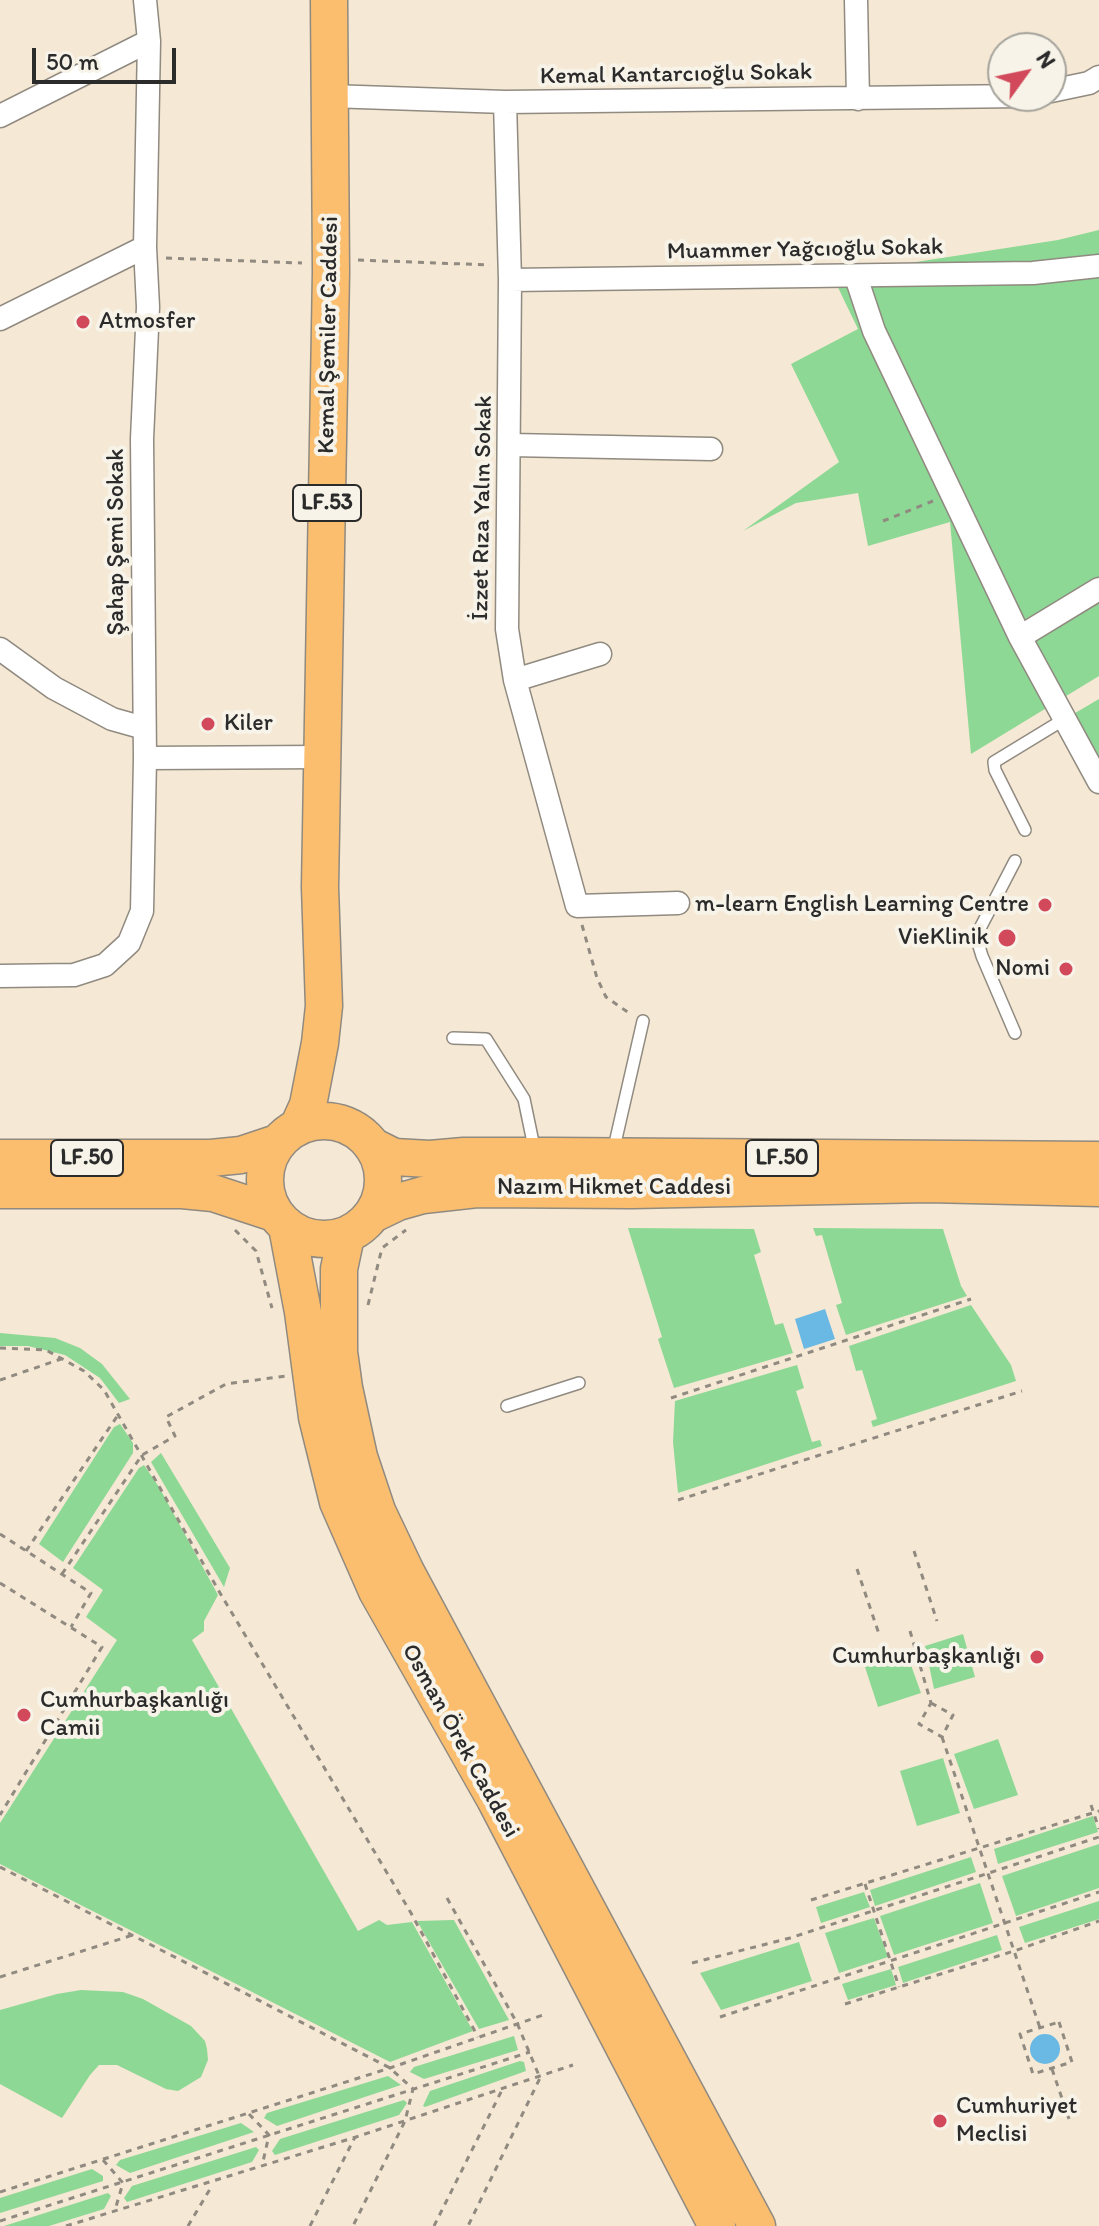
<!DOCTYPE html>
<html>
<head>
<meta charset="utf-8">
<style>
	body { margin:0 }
	#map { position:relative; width:1099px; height:2226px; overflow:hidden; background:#f5e8d4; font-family:Itim,sans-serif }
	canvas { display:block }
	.north { position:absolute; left:987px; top:32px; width:80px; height:80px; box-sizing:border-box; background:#f7f3e8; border:2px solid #a5a39c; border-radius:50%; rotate:57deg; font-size:22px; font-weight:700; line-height:32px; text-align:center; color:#2b2b2b }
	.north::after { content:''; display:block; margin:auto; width:28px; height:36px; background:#d1495b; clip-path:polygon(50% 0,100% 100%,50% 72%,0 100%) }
	.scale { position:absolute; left:32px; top:48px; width:144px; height:36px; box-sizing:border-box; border:4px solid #2b2b2b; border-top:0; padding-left:10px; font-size:24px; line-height:28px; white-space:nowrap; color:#2b2b2b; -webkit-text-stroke:6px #f7f3e8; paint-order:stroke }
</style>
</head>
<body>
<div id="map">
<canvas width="1099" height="2226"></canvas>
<div class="north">N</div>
<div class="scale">50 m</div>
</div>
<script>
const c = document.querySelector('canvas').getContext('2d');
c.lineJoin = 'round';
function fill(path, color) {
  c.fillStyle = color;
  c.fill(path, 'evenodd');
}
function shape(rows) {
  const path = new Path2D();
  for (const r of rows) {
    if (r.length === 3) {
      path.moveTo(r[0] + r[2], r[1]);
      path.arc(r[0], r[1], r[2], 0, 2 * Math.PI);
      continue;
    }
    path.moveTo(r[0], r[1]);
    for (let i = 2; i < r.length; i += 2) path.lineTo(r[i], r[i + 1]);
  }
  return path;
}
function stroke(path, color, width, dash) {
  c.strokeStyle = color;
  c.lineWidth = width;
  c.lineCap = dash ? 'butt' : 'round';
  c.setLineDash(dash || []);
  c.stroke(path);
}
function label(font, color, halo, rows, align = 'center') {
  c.font = font + ' Itim,sans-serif';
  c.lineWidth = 8;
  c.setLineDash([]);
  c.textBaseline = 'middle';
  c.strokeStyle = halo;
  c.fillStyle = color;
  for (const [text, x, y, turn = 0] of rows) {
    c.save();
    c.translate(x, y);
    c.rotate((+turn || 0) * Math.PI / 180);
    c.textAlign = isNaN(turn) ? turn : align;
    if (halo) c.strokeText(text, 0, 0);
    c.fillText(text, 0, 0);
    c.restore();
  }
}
fill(shape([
	[1099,230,1099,676,971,754,950,522,868,546,858,493,796,503,743,531,839,462,791,364,858,329,832,275,1058,240],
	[1099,699,1099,788,1065,719],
	[628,1228,754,1229,761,1252,754,1255,775,1325,783,1323,793,1353,674,1388,658,1339,662,1337],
	[813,1228,943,1229,961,1286,967,1296,846,1335,836,1305,842,1303,822,1235,816,1236],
	[971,1305,1011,1365,1016,1381,873,1427,871,1421,877,1419,862,1370,856,1371,849,1346],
	[0,1333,55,1338,80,1348,102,1364,130,1399,119,1403,100,1378,65,1355,28,1346,0,1346],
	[797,1365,804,1388,796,1391,812,1442,820,1440,822,1446,678,1493,673,1442,675,1401],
	[120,1424,133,1443,133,1453,63,1562,39,1544,114,1427],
	[161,1453,230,1568,224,1587,151,1462],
	[144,1465,159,1487,218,1595,204,1621,204,1631,192,1640,358,1931,379,1920,387,1925,412,1922,473,2031,390,2062,0,1864,0,1823,117,1640,86,1617,103,1590,73,1568,139,1468],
	[963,1634,975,1677,934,1689,925,1646],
	[907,1654,921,1693,878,1707,865,1667],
	[998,1739,1018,1795,974,1809,954,1754],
	[943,1758,960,1813,917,1826,900,1771],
	[1093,1816,1098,1832,998,1864,994,1849],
	[1099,1844,1099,1888,1016,1916,1002,1876],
	[971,1857,976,1872,875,1906,870,1890],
	[980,1883,993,1923,894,1955,880,1916],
	[864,1892,870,1907,821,1923,816,1907],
	[1099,1901,1099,1919,1025,1943,1019,1927],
	[874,1918,888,1957,839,1973,825,1933],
	[454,1920,509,2020,479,2029,417,1921],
	[997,1935,1002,1950,903,1983,898,1967],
	[799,1942,812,1981,721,2010,700,1973],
	[891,1969,896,1985,848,2000,842,1984],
	[81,1990,123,1992,143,1999,191,2026,205,2041,207,2049,208,2060,201,2077,178,2091,166,2089,117,2065,99,2065,90,2075,62,2118,0,2084,0,2010,57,1994],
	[514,2036,518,2050,424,2079,410,2072,414,2067],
	[520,2061,524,2062,526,2071,425,2107,423,2106,430,2091],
	[388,2076,401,2085,277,2126,264,2118,267,2113],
	[404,2100,407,2103,399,2115,275,2155,272,2151,280,2139],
	[241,2123,254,2132,130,2173,116,2165,120,2160],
	[256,2147,259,2150,252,2162,127,2202,124,2198,132,2186],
	[92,2169,103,2176,103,2181,0,2213,0,2198],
	[108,2193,111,2196,104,2209,49,2226,4,2226]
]), '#8dd895');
fill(shape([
	[825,1309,835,1339,804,1349,795,1319],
	[1045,2049,15]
]), '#69b9e4');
const lane = shape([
	[1025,830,995,770,994,762,1063,720],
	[1015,861,976,936,982,956,1015,1033],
	[453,1038,486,1039,524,1099,535,1152],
	[613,1152,643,1021],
	[507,1406,579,1383]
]);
const street = shape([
	[856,0,858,99],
	[1051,91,1089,83,1099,77],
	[330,96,505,102,1023,96],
	[505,102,510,280,507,629,515,680,577,906,678,903],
	[0,116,149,41],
	[856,277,874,331,1020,637,1099,782],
	[510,280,1033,273,1099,266],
	[0,319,145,247],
	[511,445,711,449],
	[1020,637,1099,589],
	[0,649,54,688,112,719,144,728],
	[515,680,600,654],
	[145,758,322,757],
	[0,976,74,975,105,965,129,943,142,911,145,758,142,439,148,307,145,247,149,41,145,0]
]);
const primary = shape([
	[324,1180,59],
	[298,1127,308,1105,320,1043,324,1006,320,887,331,272,329,0],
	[372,1146,394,1157,430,1159,464,1156,551,1156,1099,1160],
	[0,1158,211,1158,241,1155,277,1143],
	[0,1190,182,1190,213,1193,274,1213],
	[373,1214,398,1202,423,1195,477,1189,632,1190,928,1184,1099,1188],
	[287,1227,303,1312,317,1417,338,1502,377,1591,495,1799,717,2226],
	[346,1236,339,1269,339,1352,344,1388,359,1457,377,1511,406,1572,757,2226]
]);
stroke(lane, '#908a80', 14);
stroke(street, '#908a80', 25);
stroke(primary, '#908a80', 39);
stroke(shape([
	[166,258,302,263],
	[358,260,490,265],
	[883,521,933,501],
	[582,925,597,978,606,997,629,1013],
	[235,1230,256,1251,272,1308],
	[368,1305,382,1248,406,1230],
	[0,1348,46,1350,84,1371,104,1390,220,1593,411,1913,478,2037],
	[0,1380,64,1358],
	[671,1398,971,1299],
	[678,1500,1022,1391],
	[0,1534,91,1593,71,1627],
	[26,1551,118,1415],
	[914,1551,937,1621],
	[857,1569,880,1637],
	[62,1574,142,1455,175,1436,166,1417,226,1384,286,1376],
	[0,1583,102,1647,0,1815],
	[910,1631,931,1703],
	[931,1703,953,1715,942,1737,919,1724,931,1703],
	[942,1737,1040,2028],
	[1091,1805,1099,1829],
	[0,1867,390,2068,413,2089,405,2121,353,2226],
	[865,1884,899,1987],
	[447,1898,517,2023,540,2078,468,2226],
	[811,1900,1099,1811],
	[692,1963,790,1938,1099,1837],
	[0,1977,133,1935],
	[845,2004,1014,1951,1099,1921],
	[720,2017,1099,1892],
	[1059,2022,1072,2062,1033,2074,1020,2034,1059,2022],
	[1052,2069,1069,2119],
	[249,2114,269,2135,262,2166],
	[103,2160,123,2183,115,2210],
	[0,2192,390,2068,546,2014],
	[0,2221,530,2052],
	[66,2226,356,2137,573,2065],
	[188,2226,210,2189],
	[310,2226,355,2137],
	[434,2226,502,2090]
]), '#908a80', 3, [6, 6]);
stroke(lane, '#fff', 11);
stroke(street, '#fff', 22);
stroke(primary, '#fbbe6e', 36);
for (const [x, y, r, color] of [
	[83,322,8,"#d1495b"],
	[208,724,8,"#d1495b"],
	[1045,905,8,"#d1495b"],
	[1007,938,10,"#d1495b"],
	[1066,969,8,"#d1495b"],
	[1037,1657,8,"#d1495b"],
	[24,1715,8,"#d1495b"],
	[940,2121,8,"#d1495b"]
]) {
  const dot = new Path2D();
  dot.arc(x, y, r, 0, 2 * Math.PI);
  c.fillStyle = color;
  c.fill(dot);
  stroke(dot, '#f7f3e8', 3);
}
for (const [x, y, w] of [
	[327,503,68],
	[87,1158,72],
	[782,1158,72]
]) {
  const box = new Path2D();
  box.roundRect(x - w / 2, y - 18, w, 36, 6);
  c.fillStyle = '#f7f3e8';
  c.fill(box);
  stroke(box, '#2b2b2b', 2);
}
label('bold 22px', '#2b2b2b', null, [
	["LF.53",327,503],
	["LF.50",87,1158],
	["LF.50",782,1158]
]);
label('24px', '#2b2b2b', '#f7f3e8', [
	["Kemal Kantarcıoğlu Sokak",676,75,-1],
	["Muammer Yağcıoğlu Sokak",805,250,-1],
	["Kemal Şemiler Caddesi",329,335,-89],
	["İzzet Rıza Yalın Sokak",483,508,-89],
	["Şahap Şemi Sokak",117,542,-90],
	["Nazım Hikmet Caddesi",614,1188],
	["Osman Örek Caddesi",460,1741,61]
]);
label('24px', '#2b2b2b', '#f7f3e8', [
	["Atmosfer",99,322],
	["Kiler",224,724],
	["m-learn English Learning Centre",1029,905,"right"],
	["VieKlinik",989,938,"right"],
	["Nomi",1050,969,"right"],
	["Cumhurbaşkanlığı",1021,1657,"right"],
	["Cumhurbaşkanlığı",40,1701],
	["Camii",40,1729],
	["Cumhuriyet",956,2107],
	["Meclisi",956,2135]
], 'left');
</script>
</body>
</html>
